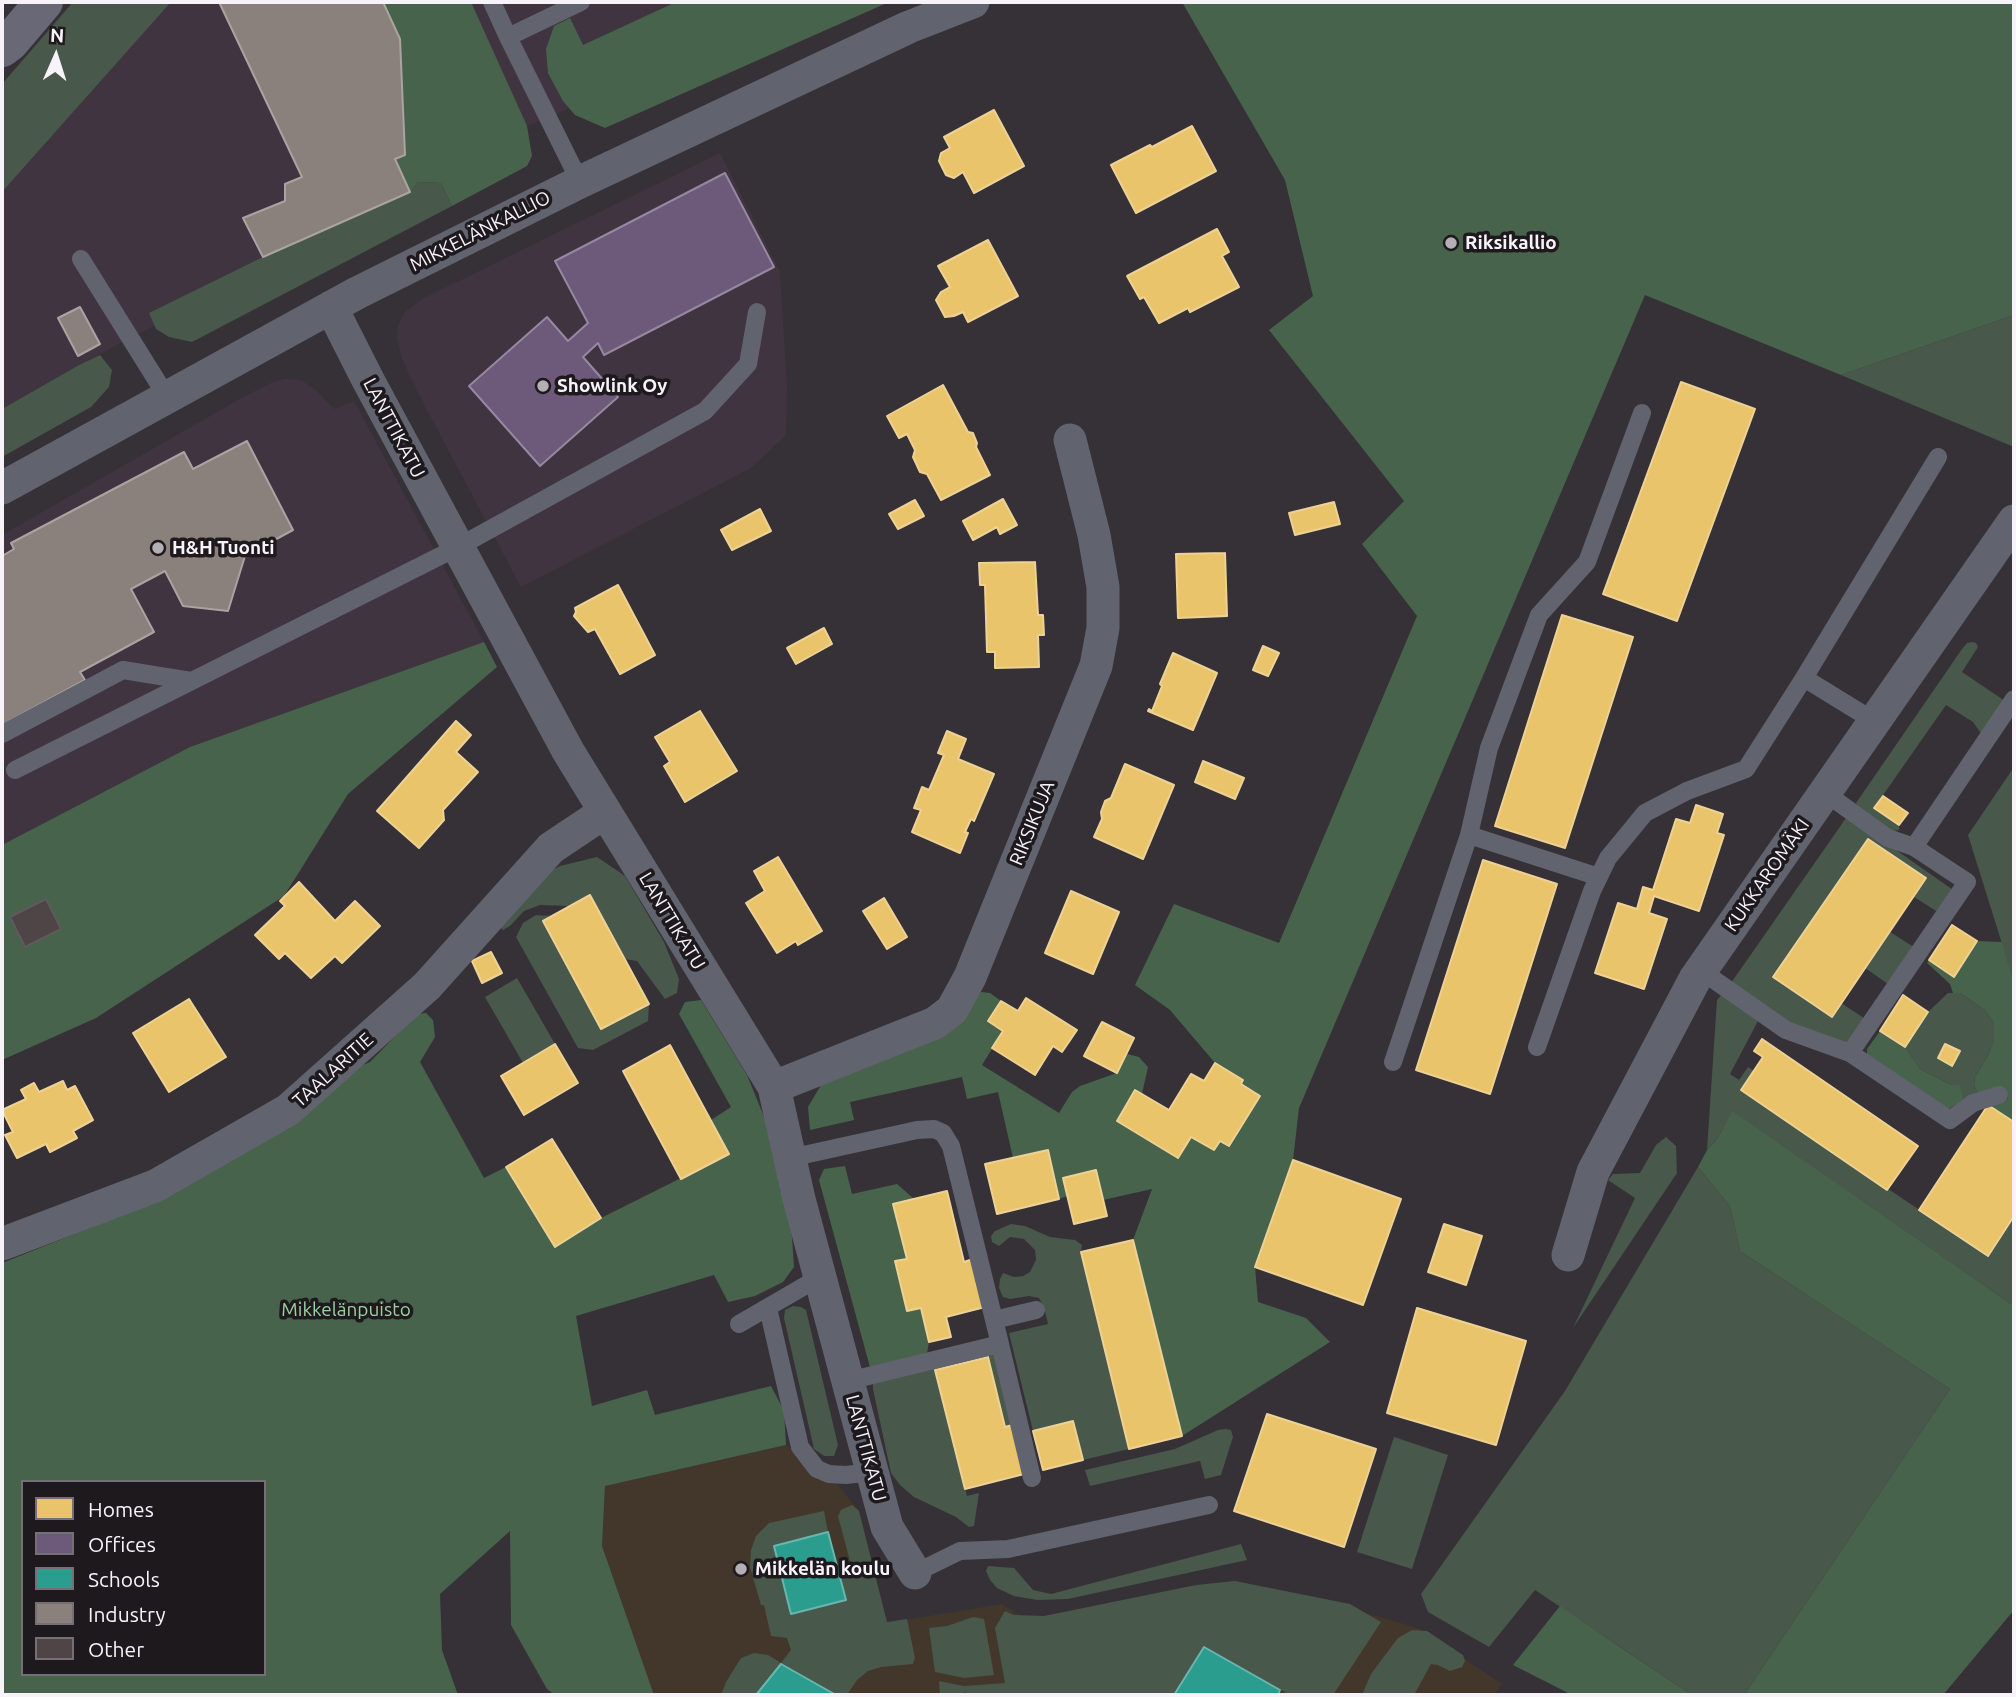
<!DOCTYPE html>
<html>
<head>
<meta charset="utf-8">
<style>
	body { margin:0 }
	#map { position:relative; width:2016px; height:1697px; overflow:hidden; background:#363137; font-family:Ubuntu,sans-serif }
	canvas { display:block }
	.frame { position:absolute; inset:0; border:4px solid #f8f2f9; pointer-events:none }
	.legend { position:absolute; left:21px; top:1480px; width:245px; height:196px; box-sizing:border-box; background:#1d191d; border:2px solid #757075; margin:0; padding:9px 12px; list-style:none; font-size:21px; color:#f8f2f9 }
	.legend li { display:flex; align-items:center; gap:14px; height:35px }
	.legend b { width:35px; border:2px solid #757075 }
	.north { position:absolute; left:21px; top:21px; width:70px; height:70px; -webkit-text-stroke:5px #1d191d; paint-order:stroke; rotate:3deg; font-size:19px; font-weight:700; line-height:28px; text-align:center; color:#f8f2f9 }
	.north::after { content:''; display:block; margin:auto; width:24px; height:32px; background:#f8f2f9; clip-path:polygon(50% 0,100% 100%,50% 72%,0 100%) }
</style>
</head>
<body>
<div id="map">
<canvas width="2016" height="1697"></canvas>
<div class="frame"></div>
<ul class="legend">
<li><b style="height:19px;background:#e9c46a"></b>Homes</li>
<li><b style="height:19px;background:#6d597a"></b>Offices</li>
<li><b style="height:19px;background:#2a9d8f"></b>Schools</li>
<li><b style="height:19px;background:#8a817c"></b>Industry</li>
<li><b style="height:19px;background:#4f4547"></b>Other</li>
</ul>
<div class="north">N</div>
</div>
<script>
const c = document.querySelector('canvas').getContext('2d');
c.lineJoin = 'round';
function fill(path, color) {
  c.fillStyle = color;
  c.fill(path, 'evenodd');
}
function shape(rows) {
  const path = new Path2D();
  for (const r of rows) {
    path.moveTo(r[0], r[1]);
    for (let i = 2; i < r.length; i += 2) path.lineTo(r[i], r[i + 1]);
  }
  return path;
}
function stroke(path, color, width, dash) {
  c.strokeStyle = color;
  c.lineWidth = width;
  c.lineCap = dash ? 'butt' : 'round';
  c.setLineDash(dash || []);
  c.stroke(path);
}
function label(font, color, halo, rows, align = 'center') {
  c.font = font + ' Ubuntu,sans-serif';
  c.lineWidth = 7;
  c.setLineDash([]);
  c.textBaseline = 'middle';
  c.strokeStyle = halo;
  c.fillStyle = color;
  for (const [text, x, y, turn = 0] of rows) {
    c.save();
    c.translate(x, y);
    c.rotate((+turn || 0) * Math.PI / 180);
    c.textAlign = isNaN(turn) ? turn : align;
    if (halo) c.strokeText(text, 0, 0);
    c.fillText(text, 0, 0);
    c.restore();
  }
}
fill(shape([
	[171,2,420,2,443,172,410,192,79,365,2,409,2,192],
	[443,2,755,2,569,108,527,126,493,119],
	[720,153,780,272,787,387,786,435,751,468,521,587,417,391,401,356,397,338,398,325,405,312,422,299],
	[284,379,301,380,316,390,334,409,354,401,484,642,190,747,2,845,2,535,245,396,271,383]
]), '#403441');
fill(shape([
	[786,1445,829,1474,859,1511,887,1623,1002,1604,1029,1621,1314,1598,1418,1628,1502,1684,1494,1695,654,1695,602,1546,605,1486]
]), '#43372b');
fill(shape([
	[73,2,171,2,2,192,2,84],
	[418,182,441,183,452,206,192,342,169,337,156,329,149,313,263,257,410,192],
	[2014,315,2014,447,1841,375],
	[100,355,112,370,109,387,91,407,2,457,2,409,79,365],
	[1972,642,1976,643,1978,647,1962,672,2005,701,1982,735,1973,722,1946,705,1874,808,1899,825,1899,830,1893,831,1858,807,1856,803,1962,649,1967,643],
	[2014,767,2014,982,1968,835],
	[1849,817,1956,892,1941,914,1914,897,1926,878,1868,839,1773,977,1841,1003,1867,1020,1851,1043,1841,1043,1790,1024,1731,983,1846,818],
	[597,857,625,876,664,942,679,979,677,993,665,999,637,961,625,959,590,896,570,906,540,905,524,911,510,926,503,930,498,925,532,881,560,866],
	[536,915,553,916,543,921,601,1029,649,1004,648,1021,593,1050,578,1048,516,937,523,923],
	[1890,932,1917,949,1891,986,1865,968],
	[517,978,555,1044,523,1063,485,997],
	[1723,993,1759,1019,1730,1074,1739,1080,1748,1067,1754,1071,1741,1090,1988,1256,2014,1216,2014,1306,1732,1112,1718,1138,1707,1150,1717,1000],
	[1948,993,1960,993,1985,1010,1994,1023,1994,1039,1989,1054,1975,1077,1974,1085,1978,1093,1962,1101,1951,1085,1920,1069,1905,1047,1928,1012],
	[1666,1137,1676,1146,1677,1173,1573,1328,1635,1198,1608,1180,1613,1174,1640,1173,1656,1145],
	[1698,1167,1730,1206,1740,1251,1950,1389,1744,1695,1692,1695,1535,1590,1489,1647,1428,1612,1421,1594,1565,1391],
	[1011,1224,1025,1226,1050,1237,1075,1240,1082,1245,1081,1252,1129,1449,1083,1460,1073,1421,1033,1431,1009,1333,1048,1324,1044,1307,1039,1298,1029,1296,1010,1299,1003,1297,999,1288,1000,1279,1003,1273,1014,1277,1023,1276,1030,1272,1036,1260,1035,1250,1024,1239,1010,1237,999,1246,992,1242,991,1236,995,1231],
	[793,1306,801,1307,806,1310,838,1445,834,1456,824,1456,814,1449,784,1318,785,1310],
	[998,1348,1016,1424,1005,1427,936,1370,967,1496,979,1493,974,1526,969,1527,956,1517,914,1497,900,1485,891,1473,873,1389,873,1381],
	[1225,1429,1231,1430,1233,1437,1221,1475,1205,1479,1200,1461,1090,1486,1085,1470,1175,1449,1218,1430],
	[1394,1437,1448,1455,1412,1569,1357,1552],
	[852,1505,859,1511,887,1622,907,1619,915,1658,913,1664,881,1667,868,1671,857,1680,847,1695,836,1695,781,1664,756,1695,721,1695,726,1682,741,1658,754,1653,768,1655,781,1663,791,1650,787,1638,771,1636,764,1605,761,1605,750,1567,751,1550,756,1536,769,1523,824,1511,828,1532,774,1547,792,1614,846,1600,838,1568,851,1565,838,1516,841,1510],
	[1241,1544,1247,1560,1068,1599,1037,1600,1014,1596,997,1588,990,1580,986,1571,988,1566,1014,1568,1033,1590,1051,1594],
	[1235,1581,1350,1604,1381,1622,1333,1695,1290,1695,1204,1647,1174,1695,972,1695,964,1692,962,1695,940,1695,939,1681,964,1686,1005,1683,995,1628,1005,1611,1014,1615,1044,1616,1196,1585],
	[973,1617,984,1619,994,1675,964,1678,935,1672,929,1628,947,1626],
	[1412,1630,1427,1631,1463,1655,1465,1661,1462,1667,1450,1671,1438,1665,1431,1664,1414,1695,1362,1695,1371,1674,1398,1638]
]), '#48584a');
fill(shape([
	[383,2,471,2,527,126,532,156,527,166,452,206,441,183,418,182,410,192,395,159,405,154,400,39],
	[676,2,889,2,605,128,575,115,563,101,548,73,546,49,554,26,570,18,583,45],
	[1182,2,2014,2,2014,315,1841,375,1645,295,1299,1108,1293,1160,1255,1267,1258,1302,1306,1318,1330,1342,1182,1436,1133,1240,1152,1189,1103,1200,1096,1170,1063,1178,1067,1196,1059,1199,1048,1150,1013,1158,998,1092,967,1099,962,1077,850,1102,854,1120,810,1130,808,1107,824,1080,954,1026,981,992,990,993,1001,1001,988,1021,1003,1031,982,1065,1059,1113,1072,1092,1080,1086,1117,1073,1127,1054,1139,1057,1148,1067,1142,1094,1135,1090,1117,1121,1177,1158,1191,1137,1213,1150,1220,1141,1229,1146,1243,1080,1215,1063,1170,1010,1135,985,1174,904,1279,943,1417,616,1362,544,1404,501,1269,330,1313,296,1285,180],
	[484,642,497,667,348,794,284,896,96,1018,2,1060,2,845,190,747],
	[1977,941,2002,942,2014,982,2014,1122,1988,1105,2005,1102,2008,1098,2007,1092,1987,1090,1978,1093,1974,1085,1975,1077,1989,1054,1994,1039,1994,1023,1985,1010,1960,993,1953,993,1950,984,1927,963,1929,960,1954,976],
	[701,1000,747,1075,776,1146,792,1237,794,1267,783,1282,755,1296,728,1302,714,1275,576,1316,592,1406,647,1390,655,1415,771,1386,784,1411,786,1445,605,1486,602,1546,654,1695,555,1695,547,1689,511,1625,510,1531,440,1594,442,1650,458,1695,2,1695,2,1263,95,1226,345,1073,370,1062,417,1014,426,1013,433,1020,435,1037,420,1062,484,1178,506,1167,556,1247,601,1218,729,1154,711,1120,731,1107,679,1014,685,1002],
	[23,1482,264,1482,264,1674,23,1674],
	[1880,1031,1905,1047,1920,1069,1951,1085,1959,1085,1962,1092,1962,1101,1947,1110,1867,1054,1867,1049],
	[1732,1111,2014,1306,2014,1610,1943,1695,1744,1695,1950,1389,1740,1251,1730,1206,1698,1167,1707,1150,1718,1138],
	[845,1166,852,1194,897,1184,914,1199,894,1204,907,1259,895,1262,907,1311,921,1308,929,1342,927,1353,871,1371,819,1180,824,1169],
	[1560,1606,1617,1645,1692,1695,1572,1695,1513,1665]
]), '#48634c');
const homes = shape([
	[994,110,1024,166,974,193,963,172,954,178,946,175,939,161,941,153,950,148,944,137,994,110],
	[1192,126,1216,171,1136,213,1111,165,1150,145,1152,147,1192,126],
	[1217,229,1229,252,1222,256,1239,287,1190,312,1188,308,1159,323,1144,297,1140,299,1127,276,1217,229],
	[988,240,1018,296,968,322,963,312,954,316,945,317,936,300,941,292,950,287,938,266,988,240],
	[1681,382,1755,409,1677,621,1603,594,1681,382],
	[943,385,968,432,973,433,977,443,976,447,990,475,941,500,927,474,920,472,913,457,915,450,907,434,899,438,887,416,943,385],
	[1003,499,1017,525,1000,534,997,527,973,540,963,521,1003,499],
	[915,500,924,516,898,529,889,514,915,500],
	[1334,502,1340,524,1295,535,1289,513,1334,502],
	[760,509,771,531,732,550,721,530,760,509],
	[1225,553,1227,616,1178,618,1176,554,1225,553],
	[1035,562,1038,615,1043,615,1044,635,1038,635,1039,667,995,668,995,652,987,652,985,585,980,585,979,563,1035,562],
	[618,585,655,655,620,674,595,629,588,632,574,616,576,612,575,608,618,585],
	[1562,615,1633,637,1565,848,1495,826,1562,615],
	[824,628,832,644,796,664,787,648,824,628],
	[1263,646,1279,653,1268,676,1253,670,1263,646],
	[1173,653,1217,673,1193,730,1148,711,1149,709,1152,711,1162,686,1160,684,1173,653],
	[700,711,737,771,685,802,664,766,670,762,655,737,700,711],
	[456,721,471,735,456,752,478,772,443,810,444,820,419,848,377,811,456,721],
	[947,731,966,739,958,759,994,774,974,821,971,819,965,832,968,833,960,853,912,832,921,810,914,808,922,787,929,790,944,755,938,753,947,731],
	[1203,761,1244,778,1235,799,1195,782,1203,761],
	[1125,764,1174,785,1143,859,1094,837,1102,819,1101,812,1105,801,1111,798,1125,764],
	[1883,796,1908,813,1899,825,1874,808,1883,796],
	[1696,805,1723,814,1717,833,1724,835,1699,911,1654,896,1649,913,1667,919,1644,989,1595,973,1618,903,1637,909,1643,887,1653,890,1676,819,1690,823,1696,805],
	[1868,839,1926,878,1832,1017,1773,977,1868,839],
	[778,857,822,931,798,945,796,941,777,953,746,903,765,891,754,871,778,857],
	[1483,860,1557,884,1490,1094,1416,1070,1483,860],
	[299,882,335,921,355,901,380,926,342,963,335,956,311,978,285,953,279,959,255,935,285,906,280,901,299,882],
	[1071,891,1119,912,1093,974,1045,953,1071,891],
	[590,895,649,1004,601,1029,543,921,590,895],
	[884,898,907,937,887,949,863,911,884,898],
	[1952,925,1977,941,1954,977,1929,960,1952,925],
	[491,952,502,973,482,983,472,961,491,952],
	[1903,995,1928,1012,1905,1047,1880,1031,1903,995],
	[1026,998,1077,1030,1062,1052,1053,1046,1035,1075,992,1048,1003,1031,988,1021,1001,1001,1018,1011,1026,998],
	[189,999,226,1057,169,1092,133,1033,189,999],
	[1102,1022,1134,1038,1117,1073,1084,1056,1102,1022],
	[1762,1039,1918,1146,1887,1190,1741,1090,1763,1057,1754,1051,1762,1039],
	[555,1044,578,1083,524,1115,501,1076,555,1044],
	[1945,1044,1960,1051,1952,1066,1938,1058,1945,1044],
	[670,1045,729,1154,681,1179,623,1071,670,1045],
	[1215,1063,1243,1080,1241,1084,1260,1096,1229,1146,1220,1141,1214,1150,1191,1137,1178,1158,1117,1121,1135,1090,1169,1110,1191,1074,1204,1081,1215,1063],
	[63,1081,67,1090,75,1086,93,1120,73,1131,77,1138,50,1152,46,1144,17,1158,5,1135,13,1132,2,1110,26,1099,21,1090,34,1083,39,1092,63,1081],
	[1988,1105,2014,1122,2014,1216,1988,1256,1919,1210,1988,1105],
	[552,1139,601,1218,555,1247,506,1167,552,1139],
	[1048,1150,1059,1199,997,1214,985,1164,1048,1150],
	[1293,1160,1401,1199,1363,1305,1255,1267,1293,1160],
	[1096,1170,1107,1216,1074,1224,1063,1178,1096,1170],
	[947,1191,964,1262,973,1259,985,1307,946,1317,951,1337,929,1342,921,1308,907,1311,895,1261,907,1259,893,1204,947,1191],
	[1444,1224,1482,1236,1466,1285,1428,1272,1444,1224],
	[1133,1240,1182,1436,1129,1449,1081,1252,1133,1240],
	[1417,1308,1526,1341,1496,1445,1387,1413,1417,1308],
	[988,1357,1005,1427,1016,1424,1028,1473,965,1489,935,1370,988,1357],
	[1267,1414,1376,1449,1344,1547,1234,1511,1267,1414],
	[1073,1421,1083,1460,1043,1470,1033,1431,1073,1421]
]);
fill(homes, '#e9c46a');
stroke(homes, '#eed295', 2);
const offices = shape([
	[725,173,774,267,604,355,598,343,583,357,618,397,540,466,469,386,547,317,568,341,588,323,555,261,725,173]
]);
fill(offices, '#6d597a');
stroke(offices, '#9787a0', 2);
const schools = shape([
	[828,1532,846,1600,791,1614,774,1546,828,1532],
	[1204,1647,1280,1690,1278,1695,1174,1695,1204,1647],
	[781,1664,836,1695,756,1695,781,1664]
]);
fill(schools, '#2a9d8f');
stroke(schools, '#68b6af', 2);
const industry = shape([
	[219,2,383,2,400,39,405,155,395,159,410,192,263,257,243,218,285,201,285,184,302,177,219,2],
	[80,307,100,344,78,356,58,318,80,307],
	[247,441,293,530,245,556,228,611,183,606,165,571,131,589,154,632,80,672,85,680,2,725,2,556,14,549,11,543,184,452,193,469,247,441]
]);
fill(industry, '#8a817c');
stroke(industry, '#aba3a2', 2);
const building = shape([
	[46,899,61,929,25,947,10,917,46,899]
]);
fill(building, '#4f4547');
stroke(building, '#5f5a5c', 2);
stroke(shape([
	[492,2,508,37],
	[580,182,508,37,581,2],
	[81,259,167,397],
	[1874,721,1804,678,1938,457],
	[2,734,123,670,191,681],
	[15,770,458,547,705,411,748,364,757,312],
	[1824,792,1888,838,1914,847],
	[1469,835,1489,748,1539,615,1587,562,1642,413],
	[1700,970,1786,1030,1850,1053],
	[1537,1047,1592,891,1608,858,1645,813,1687,791,1746,769,1804,678],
	[1393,1062,1469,835,1599,877],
	[1999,1095,1973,1103,1950,1120,1850,1053,1967,882,1914,847,2014,699],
	[790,1158,917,1130,934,1129,943,1133,951,1146,1000,1344,848,1381],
	[768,1308,800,1447,817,1469,829,1474,846,1475,872,1472],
	[994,1320,1036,1310],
	[739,1324,820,1277],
	[1000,1344,1032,1478],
	[915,1573,960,1551,1008,1549,1209,1505]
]), '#61636e', 18);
stroke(shape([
	[331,307,368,380,568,751,774,1087,799,1199,887,1527,915,1573],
	[2,488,357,293,580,182,909,27,973,2],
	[774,1087,935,1023,952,1010,970,977,1096,666,1103,628,1103,587,1094,535,1070,440],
	[2,1244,155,1186,288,1110,427,986,551,848,605,812],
	[1568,1255,1593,1172,1695,979,2014,521]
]), '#61636e', 33);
stroke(shape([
	[2,48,10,42,44,2]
]), '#686876', 38);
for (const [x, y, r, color] of [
	[1451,243,7,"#b4aeb5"],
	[543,386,7,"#b4aeb5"],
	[158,548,7,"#b4aeb5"],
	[741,1569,7,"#b4aeb5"]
]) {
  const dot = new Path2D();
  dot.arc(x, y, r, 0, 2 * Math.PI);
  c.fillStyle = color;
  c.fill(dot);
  stroke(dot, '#1d191d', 2.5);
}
label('19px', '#f8f2f9', '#1d191d', [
	["MIKKELÄNKALLIO",480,231,-27],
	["LANTTIKATU",394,428,62],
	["RIKSIKUJA",1032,823,-68],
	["KUKKAROMÄKI",1767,875,-55],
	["LANTTIKATU",672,921,59],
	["TAALARITIE",333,1070,-42],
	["LANTTIKATU",866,1448,75]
]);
label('bold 19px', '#f8f2f9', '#1d191d', [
	["Riksikallio",1465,243],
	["Showlink Oy",557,386],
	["H&H Tuonti",172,548],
	["Mikkelän koulu",755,1569]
], 'left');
label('19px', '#9bd0a0', '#1d191d', [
	["Mikkelänpuisto",346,1310]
]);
</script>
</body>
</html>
